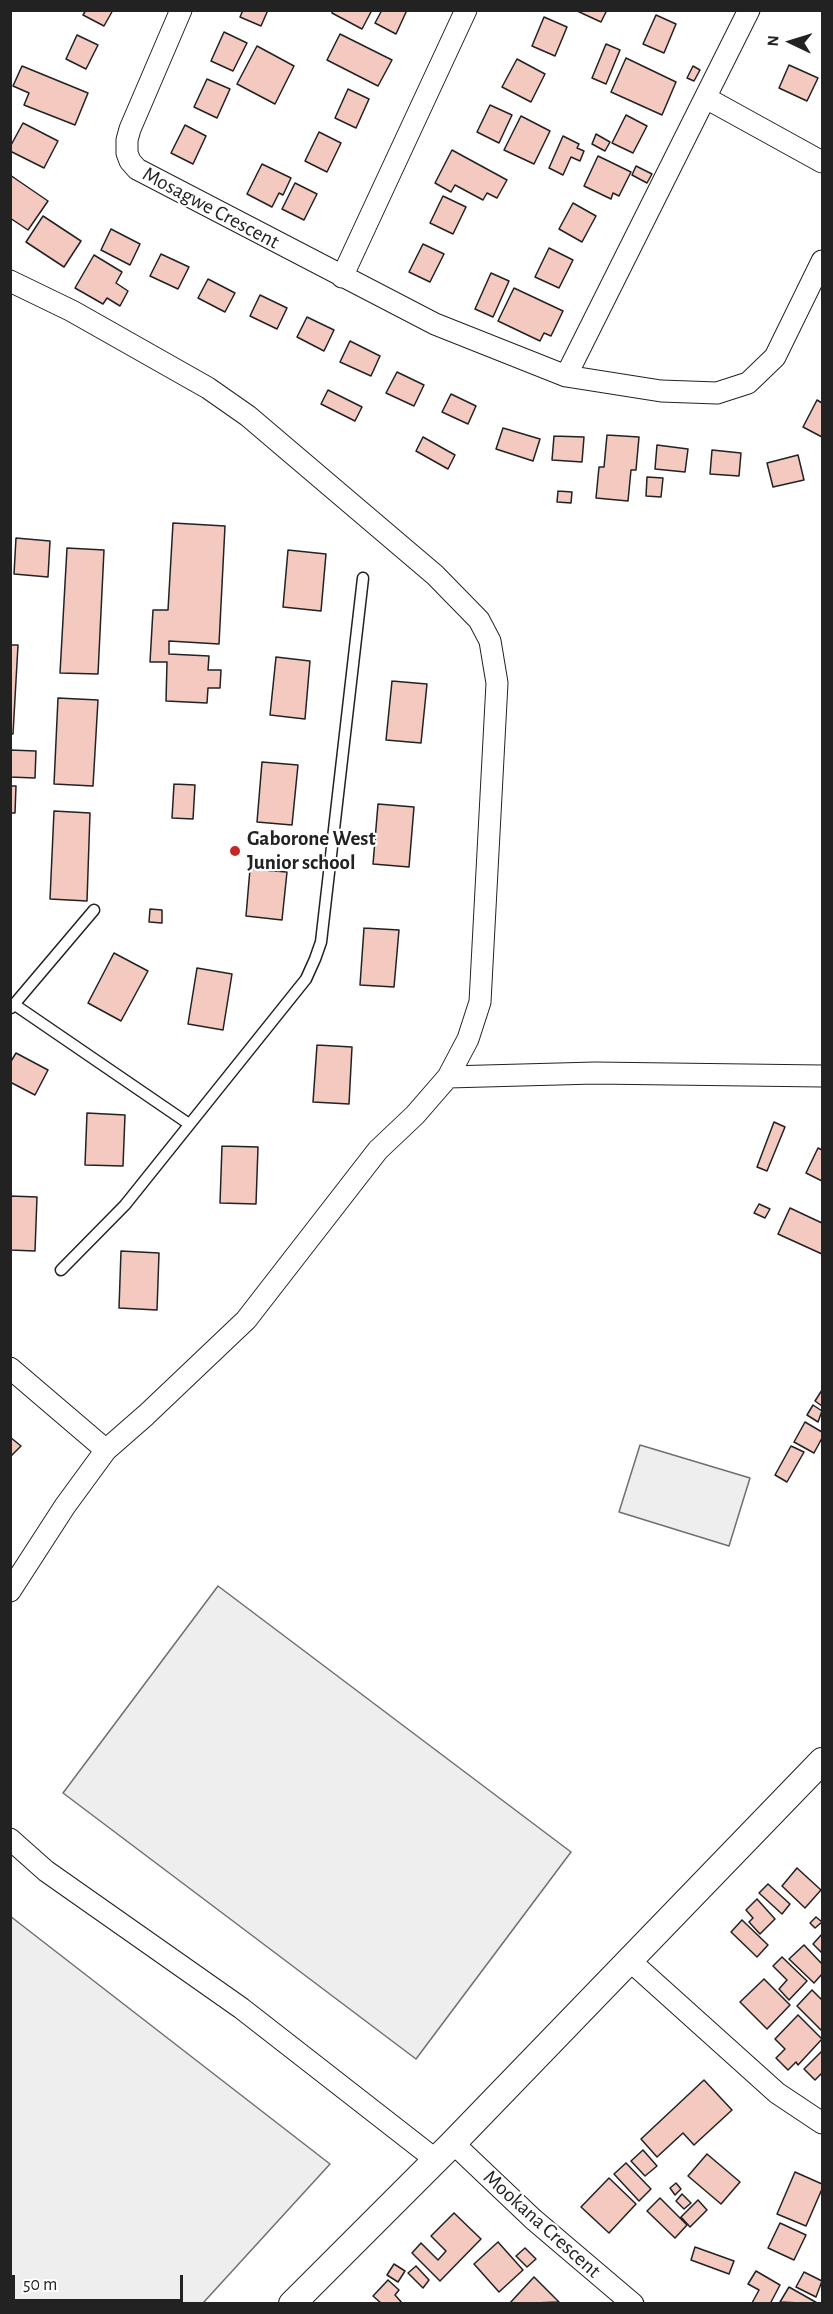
<!DOCTYPE html>
<html>
<head>
<meta charset="utf-8">
<style>
	body { margin:0 }
	#map { position:relative; width:833px; height:2314px; overflow:hidden; background:#fff; font-family:"Alegreya Sans",sans-serif }
	canvas { display:block }
	.frame { position:absolute; inset:0; border:12px solid #222; pointer-events:none }
	.north { position:absolute; left:761px; top:12px; width:60px; height:60px; -webkit-text-stroke:4px #fff; paint-order:stroke; rotate:274deg; font-size:16px; font-weight:700; line-height:24px; text-align:center; color:#222 }
	.north::after { content:''; display:block; margin:auto; width:21px; height:27px; background:#222; clip-path:polygon(50% 0,100% 100%,50% 72%,0 100%) }
	.scale { position:absolute; left:12px; top:2275px; width:171px; height:27px; box-sizing:border-box; border:3px solid #222; border-top:0; padding-left:8px; font-size:18px; line-height:21px; white-space:nowrap; color:#222; -webkit-text-stroke:4px #fff; paint-order:stroke }
</style>
</head>
<body>
<div id="map">
<canvas width="833" height="2314"></canvas>
<div class="frame"></div>
<div class="north">N</div>
<div class="scale">50 m</div>
</div>
<script>
const c = document.querySelector('canvas').getContext('2d');
c.lineJoin = 'round';
function fill(path, color) {
  c.fillStyle = color;
  c.fill(path, 'evenodd');
}
function shape(rows) {
  const path = new Path2D();
  for (const r of rows) {
    path.moveTo(r[0], r[1]);
    for (let i = 2; i < r.length; i += 2) path.lineTo(r[i], r[i + 1]);
  }
  return path;
}
function stroke(path, color, width, dash) {
  c.strokeStyle = color;
  c.lineWidth = width;
  c.lineCap = dash ? 'butt' : 'round';
  c.setLineDash(dash || []);
  c.stroke(path);
}
function label(font, color, halo, rows, align = 'center') {
  c.font = font + ' "Alegreya Sans",sans-serif';
  c.lineWidth = 4.5;
  c.setLineDash([]);
  c.textBaseline = 'middle';
  c.strokeStyle = halo;
  c.fillStyle = color;
  for (const [text, x, y, turn = 0] of rows) {
    c.save();
    c.translate(x, y);
    c.rotate((+turn || 0) * Math.PI / 180);
    c.textAlign = isNaN(turn) ? turn : align;
    if (halo) c.strokeText(text, 0, 0);
    c.fillText(text, 0, 0);
    c.restore();
  }
}
const green = shape([
	[640,1445,750,1478,729,1546,619,1512,640,1445],
	[218,1586,571,1852,416,2059,63,1793,218,1586],
	[10,1916,330,2164,203,2303,11,2303,10,1916]
]);
fill(green, '#eee');
stroke(green, '#6f6f6f', 1.5);
const building = shape([
	[86,10,113,10,104,26,83,15,86,10],
	[243,10,268,10,261,26,240,17,243,10],
	[333,10,372,10,362,29,332,13,333,10],
	[382,10,407,10,396,34,375,23,382,10],
	[575,10,607,10,601,22,575,10],
	[656,15,676,24,664,53,643,44,656,15],
	[544,17,567,27,555,56,532,46,544,17],
	[224,32,247,43,233,71,211,61,224,32],
	[340,34,392,60,378,86,327,60,340,34],
	[77,35,98,45,86,69,66,59,77,35],
	[606,44,620,50,606,84,592,78,606,44],
	[257,46,294,66,275,104,237,84,257,46],
	[626,58,676,82,662,115,611,92,626,58],
	[517,59,545,74,531,102,502,87,517,59],
	[789,65,818,78,807,101,779,88,789,65],
	[22,66,88,93,75,125,24,105,29,93,13,86,22,66],
	[693,66,700,70,694,81,687,78,693,66],
	[207,79,230,89,217,118,194,107,207,79],
	[348,89,369,99,356,128,335,118,348,89],
	[490,105,512,115,499,143,477,132,490,105],
	[626,115,647,126,633,153,612,143,626,115],
	[521,116,550,131,534,164,504,150,521,116],
	[23,123,58,141,44,168,10,151,10,147,23,123],
	[185,125,206,136,193,164,171,153,185,125],
	[319,132,341,143,327,172,305,161,319,132],
	[596,134,610,142,605,151,592,144,596,134],
	[563,136,579,144,577,148,584,151,580,161,571,157,563,175,549,168,563,136],
	[452,150,507,180,497,198,487,193,483,200,455,185,451,192,435,183,452,150],
	[598,156,631,172,619,196,613,193,611,199,584,186,598,156],
	[262,164,291,178,283,195,279,193,272,207,247,194,262,164],
	[636,166,652,174,647,183,632,175,636,166],
	[10,175,48,201,28,230,10,218,10,175],
	[295,183,317,194,304,220,282,209,295,183],
	[443,196,466,207,453,234,430,223,443,196],
	[573,203,596,216,582,242,559,229,573,203],
	[43,216,81,241,64,267,26,242,43,216],
	[111,229,140,244,130,265,101,250,111,229],
	[423,244,444,254,430,282,409,272,423,244],
	[549,248,573,260,559,288,535,277,549,248],
	[161,254,189,267,178,289,150,276,161,254],
	[94,255,122,272,116,283,128,291,120,306,107,298,103,304,75,288,94,255],
	[491,273,509,281,493,317,475,309,491,273],
	[208,279,235,293,225,312,198,298,208,279],
	[514,288,563,311,551,336,544,333,540,341,498,321,514,288],
	[260,295,287,308,277,329,250,316,260,295],
	[307,317,334,330,324,351,297,337,307,317],
	[350,341,380,356,371,376,340,362,350,341],
	[397,372,424,385,414,406,386,393,397,372],
	[328,390,362,407,355,421,321,404,328,390],
	[451,394,476,406,468,424,442,412,451,394],
	[817,400,822,403,822,437,803,427,817,400],
	[503,428,540,439,533,461,496,449,503,428],
	[607,435,639,437,636,470,631,470,628,501,596,498,599,467,604,467,607,435],
	[554,436,584,437,582,462,552,460,554,436],
	[423,437,455,455,448,469,416,451,423,437],
	[657,445,688,449,685,472,655,469,657,445],
	[712,450,741,453,739,476,710,474,712,450],
	[798,455,804,480,773,487,767,463,798,455],
	[647,477,663,478,661,497,646,496,647,477],
	[558,491,572,492,571,503,557,502,558,491],
	[173,523,225,526,219,644,169,641,169,654,209,656,208,670,221,670,220,688,208,688,207,703,166,701,167,662,150,662,153,610,168,610,173,523],
	[16,538,50,541,48,577,14,574,16,538],
	[67,548,104,550,98,674,60,673,67,548],
	[288,550,326,554,321,611,283,607,288,550],
	[10,645,18,645,13,734,10,734,10,645],
	[276,657,310,661,305,719,270,715,276,657],
	[392,681,427,684,421,743,386,740,392,681],
	[58,698,98,700,93,786,54,784,58,698],
	[10,750,36,751,35,778,10,777,10,750],
	[262,762,298,765,292,825,257,822,262,762],
	[174,784,195,785,193,819,172,818,174,784],
	[10,786,16,786,15,813,10,813,10,786],
	[378,804,414,807,409,867,373,864,378,804],
	[54,811,90,813,87,901,50,899,54,811],
	[250,869,287,872,282,920,246,916,250,869],
	[150,909,162,910,162,923,149,922,150,909],
	[364,928,399,930,394,987,360,985,364,928],
	[114,953,148,971,121,1021,88,1003,114,953],
	[197,968,232,974,223,1030,188,1024,197,968],
	[317,1045,352,1047,349,1104,313,1102,317,1045],
	[16,1053,48,1070,35,1095,10,1082,10,1063,16,1053],
	[87,1113,125,1115,123,1166,85,1165,87,1113],
	[774,1122,785,1127,767,1171,757,1167,774,1122],
	[222,1146,258,1147,256,1204,220,1203,222,1146],
	[818,1148,822,1150,822,1181,806,1173,818,1148],
	[10,1196,37,1197,35,1251,10,1250,10,1196],
	[759,1204,770,1209,765,1218,754,1213,759,1204],
	[790,1208,822,1223,822,1254,778,1234,790,1208],
	[121,1251,159,1253,157,1310,119,1308,121,1251],
	[822,1390,822,1406,815,1401,822,1390],
	[813,1405,822,1411,818,1422,807,1415,813,1405],
	[805,1422,822,1432,822,1438,814,1453,794,1442,805,1422],
	[10,1437,21,1446,10,1457,10,1437],
	[791,1446,804,1452,787,1482,775,1475,791,1446],
	[797,1868,821,1890,805,1908,782,1886,797,1868],
	[768,1884,790,1904,782,1914,759,1893,768,1884],
	[757,1899,775,1919,760,1934,749,1922,753,1918,746,1910,757,1899],
	[816,1917,822,1922,815,1928,810,1923,816,1917],
	[742,1920,768,1945,757,1957,731,1932,742,1920],
	[822,1934,822,1953,813,1944,822,1934],
	[804,1945,822,1964,822,1974,814,1983,789,1959,804,1945],
	[782,1957,807,1981,789,2000,779,1989,787,1980,773,1966,782,1957],
	[764,1979,790,2005,767,2029,740,2002,764,1979],
	[812,1990,822,2000,822,2031,797,2006,812,1990],
	[798,2015,822,2039,798,2065,796,2062,788,2070,776,2058,785,2049,775,2039,798,2015],
	[822,2051,822,2073,815,2080,804,2069,822,2051],
	[704,2080,732,2110,694,2145,683,2133,657,2157,641,2139,704,2080],
	[643,2150,657,2166,645,2176,631,2161,643,2150],
	[707,2154,740,2182,721,2204,688,2176,707,2154],
	[626,2163,651,2189,639,2201,614,2174,626,2163],
	[795,2172,822,2184,822,2189,806,2226,777,2214,795,2172],
	[609,2178,636,2204,609,2233,581,2207,609,2178],
	[676,2183,681,2189,675,2195,670,2188,676,2183],
	[682,2194,691,2203,684,2209,676,2201,682,2194],
	[660,2198,687,2225,675,2238,647,2211,660,2198],
	[698,2200,707,2210,690,2227,681,2217,698,2200],
	[454,2213,481,2239,440,2281,412,2253,421,2243,438,2260,446,2251,431,2236,454,2213],
	[780,2223,806,2235,794,2260,768,2248,780,2223],
	[498,2242,523,2270,499,2292,474,2264,498,2242],
	[695,2247,734,2261,729,2274,691,2260,695,2247],
	[525,2248,536,2259,527,2267,516,2256,525,2248],
	[394,2264,405,2271,398,2282,387,2275,394,2264],
	[416,2266,429,2280,423,2288,408,2273,416,2266],
	[756,2271,780,2285,770,2304,752,2303,759,2290,748,2284,756,2271],
	[804,2272,822,2281,816,2297,796,2287,804,2272],
	[534,2277,559,2302,509,2304,534,2277],
	[388,2280,399,2290,395,2295,403,2304,382,2304,373,2296,388,2280],
	[789,2287,819,2304,780,2302,789,2287]
]);
fill(building, '#f3c9c0');
stroke(building, '#222', 1.5);
const service = shape([
	[15,1005,189,1124],
	[11,1008,94,910],
	[61,1270,125,1205,306,979,315,959,321,942,363,578]
]);
const minor = shape([
	[181,10,130,129,127,140,127,153,130,161,137,169,435,324,566,376,661,391,717,393,748,383,775,357,822,261],
	[706,98,822,162],
	[342,277,466,10],
	[10,281,72,311,208,388,248,416,435,575,479,620,490,641,497,683,480,1002,468,1039,448,1077,415,1115,378,1150,246,1320,146,1415,106,1450,10,1368],
	[566,376,749,10],
	[448,1077,595,1073,822,1076],
	[10,1591,65,1506,106,1450],
	[10,1839,46,1871,241,2008,436,2160],
	[628,1959,777,2093,822,2123],
	[453,2143,533,2219,633,2304]
]);
const tertiary = shape([
	[292,2304,453,2143,822,1761]
]);
stroke(service, '#222', 13);
stroke(minor, '#222', 23);
stroke(tertiary, '#222', 28);
stroke(service, '#fff', 10);
stroke(minor, '#fff', 21);
stroke(tertiary, '#fff', 26);
for (const [x, y, r, color] of [
	[235,851,6,"#c62828"]
]) {
  const dot = new Path2D();
  dot.arc(x, y, r, 0, 2 * Math.PI);
  c.fillStyle = color;
  c.fill(dot);
  stroke(dot, '#fff', 2);
}
label('21px', '#222', '#fff', [
	["Mosagwe Crescent",211,208,28],
	["Mookana Crescent",542,2224,42]
]);
label('bold 21px', '#222', '#fff', [
	["Gaborone West",247,839],
	["Junior school",247,863]
], 'left');
</script>
</body>
</html>
